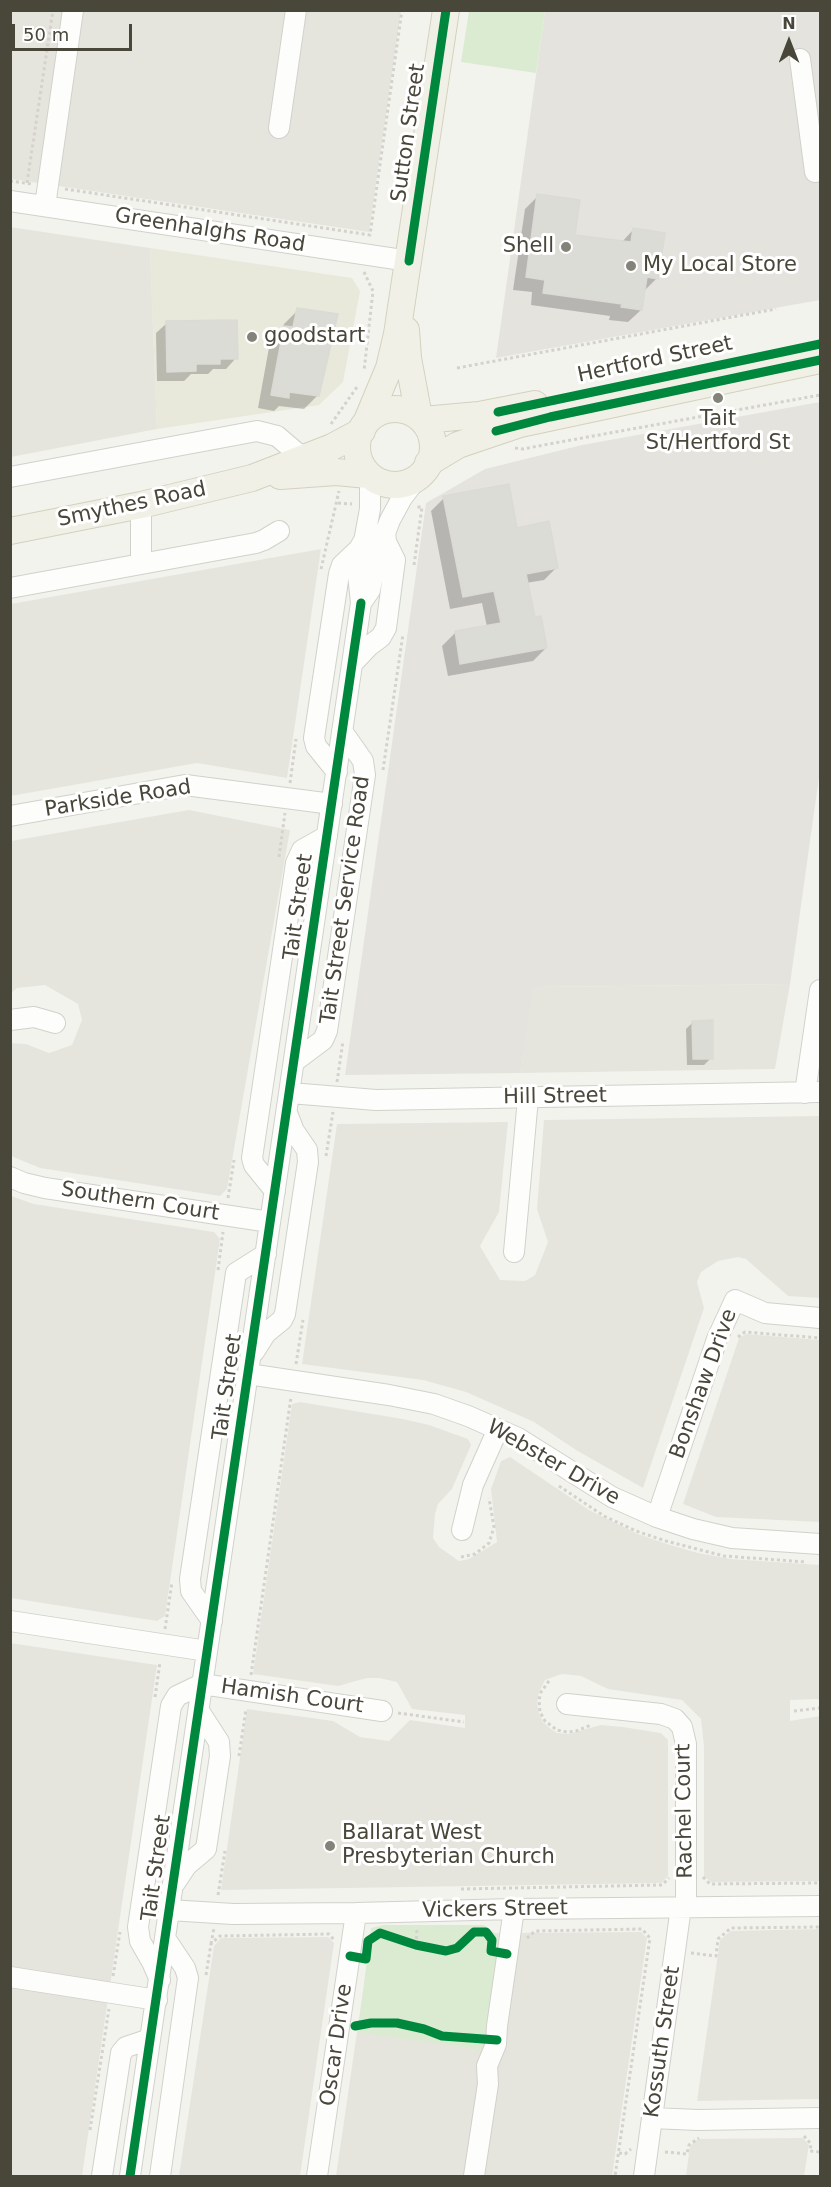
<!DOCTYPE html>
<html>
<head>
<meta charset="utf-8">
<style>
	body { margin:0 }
	#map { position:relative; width:831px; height:2187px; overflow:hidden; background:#f3f3ee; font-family:"DejaVu Sans",sans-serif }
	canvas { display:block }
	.frame { position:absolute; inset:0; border:12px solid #49463a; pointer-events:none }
	.north { position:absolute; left:759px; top:12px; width:60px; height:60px; -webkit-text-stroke:4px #fff; paint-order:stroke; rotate:0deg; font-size:16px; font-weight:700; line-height:24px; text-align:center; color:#49463a }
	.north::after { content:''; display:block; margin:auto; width:21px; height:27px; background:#49463a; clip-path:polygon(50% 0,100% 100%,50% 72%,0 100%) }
	.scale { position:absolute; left:12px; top:24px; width:120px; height:27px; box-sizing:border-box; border:3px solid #49463a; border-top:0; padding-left:8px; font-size:18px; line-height:21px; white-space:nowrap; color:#49463a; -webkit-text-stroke:4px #fff; paint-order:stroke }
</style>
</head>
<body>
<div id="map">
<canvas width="831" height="2187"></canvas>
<div class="frame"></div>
<div class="north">N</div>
<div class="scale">50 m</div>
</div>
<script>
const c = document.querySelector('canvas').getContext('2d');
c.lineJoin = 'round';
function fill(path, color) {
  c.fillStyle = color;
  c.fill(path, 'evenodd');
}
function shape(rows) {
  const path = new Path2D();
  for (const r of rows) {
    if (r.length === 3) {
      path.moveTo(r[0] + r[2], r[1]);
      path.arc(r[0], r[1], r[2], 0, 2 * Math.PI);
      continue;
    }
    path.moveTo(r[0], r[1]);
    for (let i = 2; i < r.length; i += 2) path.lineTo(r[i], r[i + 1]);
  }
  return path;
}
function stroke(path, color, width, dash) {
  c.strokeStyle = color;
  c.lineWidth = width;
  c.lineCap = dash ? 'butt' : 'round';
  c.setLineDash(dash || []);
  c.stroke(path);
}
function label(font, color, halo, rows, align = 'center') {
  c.font = font + ' "DejaVu Sans",sans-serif';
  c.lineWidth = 6;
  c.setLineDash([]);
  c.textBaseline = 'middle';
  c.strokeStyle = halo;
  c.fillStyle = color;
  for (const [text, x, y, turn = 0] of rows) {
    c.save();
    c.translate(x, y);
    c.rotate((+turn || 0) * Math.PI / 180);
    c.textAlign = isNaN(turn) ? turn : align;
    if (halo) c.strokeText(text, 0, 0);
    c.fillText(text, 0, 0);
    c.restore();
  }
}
fill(shape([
	[10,11,401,11,369,232,11,179],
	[10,227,150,248,157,429,11,457],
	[321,549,287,778,197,763,11,796,11,604],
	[189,810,290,830,227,1189,220,1196,40,1168,11,1156,11,1043,26,1044,49,1053,72,1045,82,1020,78,1004,45,985,17,988,11,993,11,841],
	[790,984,775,1069,521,1073,532,987],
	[820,1116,820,1298,788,1296,746,1259,738,1257,718,1261,701,1272,697,1282,704,1308,643,1488,576,1450,534,1422,466,1392,423,1380,302,1364,337,1124,508,1122,499,1212,480,1246,500,1280,525,1281,535,1275,548,1242,537,1209,544,1120],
	[11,1196,34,1204,214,1232,220,1239,165,1616,157,1621,11,1598],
	[746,1334,820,1340,820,1522,716,1517,683,1504,739,1338],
	[300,1402,403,1419,429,1425,468,1439,471,1445,452,1489,438,1504,435,1514,433,1538,439,1547,459,1561,469,1559,497,1542,491,1489,501,1461,510,1457,589,1510,638,1534,667,1544,698,1553,731,1559,820,1565,820,1699,790,1700,790,1721,820,1716,820,1881,711,1882,704,1876,704,1746,701,1719,682,1700,608,1689,581,1676,562,1674,545,1680,539,1692,537,1704,539,1713,543,1722,551,1729,557,1733,568,1734,601,1725,623,1727,661,1733,668,1740,668,1876,661,1883,221,1890,247,1709,333,1721,360,1737,389,1741,410,1720,465,1728,465,1715,412,1709,397,1682,379,1678,367,1678,338,1686,253,1674,292,1404],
	[10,1643,157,1665,82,2176,11,2176],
	[820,1929,820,2099,697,2101,720,1940,731,1931],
	[641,1932,647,1938,612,2176,336,2176,370,1943,381,1934],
	[328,1937,334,1943,300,2176,179,2176,214,1946,221,1938],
	[803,2138,809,2145,804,2176,686,2176,690,2146,698,2139]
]), '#e6e5dd');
fill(shape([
	[545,11,820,11,820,300,496,358],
	[820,402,820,770,790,984,533,987,521,1073,345,1075,426,503,485,469,582,445]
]), '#e5e3de');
fill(shape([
	[150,248,352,278,360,291,343,382,319,405,157,429]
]), '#e8e8db');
fill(shape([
	[469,11,545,11,536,73,461,62],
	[384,1925,484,1925,495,1933,498,1937,498,1946,483,2050,358,2032,371,1928]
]), '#dbebd1');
fill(shape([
	[538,196,573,236,621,243,633,230,657,278,644,291,641,310,628,322,609,320,610,316,531,305,532,292,513,290,525,209],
	[298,310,318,395,304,409,279,406,274,411,258,408,270,342,282,330,284,324],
	[167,323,236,358,226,369,213,369,208,374,191,374,184,381,157,381,156,333],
	[444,498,516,529,557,567,544,580,526,583,533,619,546,648,533,661,448,676,442,646,455,633,487,627,482,603,450,609,431,511],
	[693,1022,711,1058,704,1065,687,1065,686,1029]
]), '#0003');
const building = shape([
	[537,194,580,200,575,235,631,242,633,228,665,233,658,279,647,277,642,310,621,307,622,304,543,293,545,280,526,277,537,194],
	[297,308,338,314,319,396,289,392,289,398,271,395,284,326,293,327,297,308],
	[237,320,238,359,220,359,220,364,196,364,196,371,167,372,166,321,237,320],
	[509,484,517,528,549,521,558,568,526,574,535,617,541,616,547,648,460,664,455,631,501,623,494,591,463,597,443,496,509,484],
	[713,1020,713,1059,693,1059,692,1021,713,1020]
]);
fill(building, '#dcdcd7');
stroke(building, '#dbdad4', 1.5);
const minor = shape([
	[800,59,815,172],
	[279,128,296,10],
	[10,201,409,261],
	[45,206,73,10],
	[10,477,257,431,277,436,297,453,308,457],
	[141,505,141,563],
	[10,588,256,543,264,540,279,531],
	[361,603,370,590,378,552,390,520,402,498,417,478],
	[352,664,369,646,381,637,386,628,395,560,386,542,385,531],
	[337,772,316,746,314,738,339,574,342,565,359,549,363,542],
	[10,816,185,785,332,804],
	[10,1020,34,1017,55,1023],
	[295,1061,323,1040,327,1031,365,775,363,761,342,731],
	[290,1093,376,1100,820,1092],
	[805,1093,820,990],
	[10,1177,24,1183,45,1188,270,1222],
	[275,1191,254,1165,252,1158,296,863,302,850,327,836],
	[514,1252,528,1098],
	[254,1352,266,1333,282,1320,285,1314,308,1162,307,1150,294,1131,287,1113],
	[248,1374,389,1395,434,1404,468,1416,518,1438,612,1497,657,1517,693,1529,732,1538,820,1544],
	[657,1517,717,1339,735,1300,765,1313,820,1318],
	[462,1530,473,1485,498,1429],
	[10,1621,207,1651],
	[212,1621,191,1591,190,1579,236,1273,266,1254],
	[202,1684,382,1711],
	[567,1704,661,1714,675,1719,682,1727,686,1744,686,1907],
	[175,1883,187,1865,206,1849,220,1756,219,1742,199,1711],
	[169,1910,233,1914,356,1913,514,1909,820,1906],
	[10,1977,157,2000],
	[160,1980,152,1962,140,1941,138,1927,171,1706,177,1696,202,1684],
	[652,2118,698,2120,820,2118],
	[102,2176,121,2053,126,2047,150,2039],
	[130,2176,361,603,358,574,370,509,370,477],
	[160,2176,188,1978,185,1968,165,1938],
	[317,2176,356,1913],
	[474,2176,488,2084,487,2066,496,2044,497,2026,514,1909],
	[644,2176,681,1907]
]);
const major = shape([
	[406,330,408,358,419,417],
	[395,447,38],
	[423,420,479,415,535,404],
	[366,423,389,368,397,334,446,10],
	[428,463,458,445,520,424,820,360],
	[280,476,336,472,368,475],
	[10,531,141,505,252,478,332,447,362,431]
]);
stroke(minor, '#d1d1cc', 22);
stroke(major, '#d3d1be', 28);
stroke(shape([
	[10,181,32,184],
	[27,183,53,10],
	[65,189,370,235,402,10],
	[364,272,373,291,364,371],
	[457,368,776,309],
	[331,424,357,387],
	[515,448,523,449,549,444,820,395],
	[338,503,352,504],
	[414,565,422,507,416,507],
	[321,569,339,491],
	[383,770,403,634],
	[290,783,296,739],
	[279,857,285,813],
	[337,1082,343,1041],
	[326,1156,333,1112],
	[228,1198,234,1160],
	[218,1270,223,1232],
	[738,1337,745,1332,820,1338],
	[296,1364,303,1320],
	[559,1486,604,1516,636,1531,666,1541,724,1556,806,1562],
	[461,1557,475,1554,489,1543,494,1527,489,1498],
	[165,1629,172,1582],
	[251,1675,291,1397],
	[549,1681,541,1692,539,1700,540,1712,545,1721,557,1730,567,1732,576,1731,591,1725],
	[155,1697,160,1662],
	[794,1711,820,1708],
	[398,1713,464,1722],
	[239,1756,246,1709],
	[703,1877,710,1884,820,1883],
	[461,1889,662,1885,669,1878],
	[218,1895,225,1851],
	[527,1938,535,1931,642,1929,650,1938,615,2176],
	[211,1944,214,1928],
	[416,1945,417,1929],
	[691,1953,716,1956,718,1939,731,1928,820,1927],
	[206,1975,211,1944,220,1936,329,1934,335,1941],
	[113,1976,120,1932],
	[90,2130,109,2009],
	[804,2136,811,2144,810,2151,820,2152],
	[665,2152,687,2154,689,2145,699,2138],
	[619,2153,625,2154,631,2149]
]), '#d3d2cc', 3, [3, 3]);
stroke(minor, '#fdfdfc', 20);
stroke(major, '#f1f0e6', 26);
stroke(shape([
	[409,261,446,10],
	[498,412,820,344],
	[496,431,550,417,820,360],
	[350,1956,366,1959,368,1941,380,1933,416,1945,446,1951,457,1948,474,1932,486,1932,492,1940,491,1951,507,1954],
	[355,2026,371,2023,397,2023,424,2029,442,2036,497,2040],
	[130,2176,361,603]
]), '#00873e', 9);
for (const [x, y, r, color] of [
	[566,247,6,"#848379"],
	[631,266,6,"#848379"],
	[252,337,6,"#848379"],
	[718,398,6,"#848379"],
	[330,1846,6,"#848379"]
]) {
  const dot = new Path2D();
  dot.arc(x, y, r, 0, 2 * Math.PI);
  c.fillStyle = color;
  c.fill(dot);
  stroke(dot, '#fff', 2);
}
label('21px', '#49463a', '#fff', [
	["Sutton Street",409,133,-82],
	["Greenhalghs Road",210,231,9],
	["Hertford Street",655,360,-12],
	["Smythes Road",132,505,-12],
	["Parkside Road",118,799,-9],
	["Tait Street Service Road",346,900,-82],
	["Tait Street",299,907,-82],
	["Hill Street",555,1097,-1],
	["Southern Court",140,1202,9],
	["Bonshaw Drive",704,1384,-70],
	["Tait Street",228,1387,-82],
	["Webster Drive",553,1463,30],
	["Hamish Court",292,1697,8],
	["Rachel Court",685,1811,-91],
	["Tait Street",157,1868,-82],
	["Vickers Street",495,1910,-1],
	["Kossuth Street",663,2042,-82],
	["Oscar Drive",337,2045,-82]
]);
label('21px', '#49463a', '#fff', [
	["Shell",554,247,"right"],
	["My Local Store",643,266],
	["goodstart",264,337],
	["Tait",718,420,"center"],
	["St/Hertford St",718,444,"center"],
	["Ballarat West",342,1834],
	["Presbyterian Church",342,1858]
], 'left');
</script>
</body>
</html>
